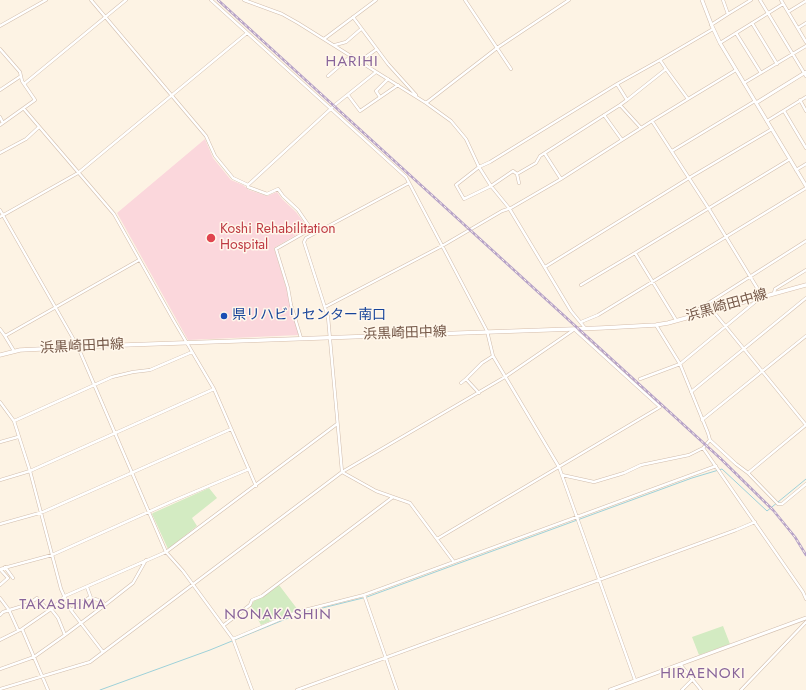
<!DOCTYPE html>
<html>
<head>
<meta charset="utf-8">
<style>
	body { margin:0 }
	canvas { display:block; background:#fdf3e4 }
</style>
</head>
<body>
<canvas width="806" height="690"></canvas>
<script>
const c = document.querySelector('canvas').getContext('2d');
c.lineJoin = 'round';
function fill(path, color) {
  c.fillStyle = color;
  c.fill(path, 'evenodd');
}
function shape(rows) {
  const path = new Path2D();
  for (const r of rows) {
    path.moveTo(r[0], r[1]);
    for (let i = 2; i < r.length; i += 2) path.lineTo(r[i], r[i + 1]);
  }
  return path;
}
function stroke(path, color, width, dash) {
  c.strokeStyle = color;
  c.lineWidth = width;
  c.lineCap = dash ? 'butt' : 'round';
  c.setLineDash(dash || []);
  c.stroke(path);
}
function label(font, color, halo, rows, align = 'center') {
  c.font = font + ' Jost,"Noto Sans JP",sans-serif';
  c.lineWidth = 3;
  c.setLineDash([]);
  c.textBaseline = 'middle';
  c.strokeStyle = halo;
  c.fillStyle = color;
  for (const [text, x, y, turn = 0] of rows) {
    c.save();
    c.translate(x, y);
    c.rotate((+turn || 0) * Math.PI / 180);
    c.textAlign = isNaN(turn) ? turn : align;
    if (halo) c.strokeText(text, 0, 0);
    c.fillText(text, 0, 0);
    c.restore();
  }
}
fill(shape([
	[205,139,213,158,231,180,243,185,249,190,267,196,277,192,282,199,296,212,308,228,274,248,289,297,290,306,299,335,188,340,117,213]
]), '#fbd7dc');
fill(shape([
	[209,488,217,498,192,518,197,526,168,549,152,514,153,513],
	[279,585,298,610,261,625,251,606,254,601,262,597],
	[723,626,730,644,699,655,692,637]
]), '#d3ebc2');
stroke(shape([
	[367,597,692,478,722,469,767,511,806,479],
	[100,690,210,650,298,614,363,598]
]), '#9ed1d9', 1);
const minor = shape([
	[91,0,206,136,215,156,233,178,248,185,336,104,376,72],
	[211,0,406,177,487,331,493,356,559,467,635,680],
	[244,0,282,14,298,23,426,103,451,121,466,139,479,167,491,186,509,208,571,311,585,328],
	[465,0,511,69],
	[723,0,728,14,751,0],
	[760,0,806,76],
	[781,0,806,42],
	[788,12,806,1],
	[353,17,388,64,416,95],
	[752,23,777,64],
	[711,25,728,14],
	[0,26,46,0],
	[798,28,806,23],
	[736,33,761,73],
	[324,39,376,0],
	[720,43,783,4],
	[335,45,346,42,361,29],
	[0,49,20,72,22,81,35,100,0,125],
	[660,60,713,29],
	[360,61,377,49],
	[328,76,351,56],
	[744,83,806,46],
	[24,84,126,0],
	[617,84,627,100,620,105,540,156,536,163,517,174,513,171,491,186,464,199,456,185,479,167,490,162,617,84],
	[617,84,660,60,666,69,627,100],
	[0,90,21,76],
	[348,95,360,111,398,85],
	[380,97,376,91,388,79],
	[688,99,736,70],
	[800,100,806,111],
	[426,103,497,48,569,0],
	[620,105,641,128,652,121,709,209,762,296],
	[24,109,114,214,174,321,214,389,256,486],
	[784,111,806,148],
	[604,115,622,140,641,128],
	[0,117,3,123],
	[652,121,688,99,666,69],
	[767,121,806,97],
	[672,151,755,101],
	[0,153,26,139,39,127],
	[545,154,561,179,622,140],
	[796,170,806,164],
	[517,174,519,183],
	[248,185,248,187,267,194,278,189,283,196,298,210,311,229,276,249,288,288,291,305,301,338],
	[0,210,78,347,166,552,183,571,233,639,252,690],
	[0,217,78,173,247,33],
	[635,253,790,159],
	[545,267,689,178,772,129],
	[581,285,635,253,676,320],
	[774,293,775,289,806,270],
	[325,307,442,246,502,211,511,208,561,179],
	[713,311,806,425],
	[694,315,696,311,806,241],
	[581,322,598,315,806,188],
	[656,325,680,364,708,433,710,440,703,448],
	[0,329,5,336],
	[14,351,5,336,139,260],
	[640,379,680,364,755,302,755,299],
	[461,383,466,379],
	[691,392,806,298],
	[479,393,466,379,482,363,493,356],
	[0,402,14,421,30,471,61,589,70,609,103,652],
	[702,420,806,336],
	[14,421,112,377,133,372,150,370,192,352],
	[710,440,736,464,748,473,778,504,782,504,806,484],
	[0,442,18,437],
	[342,472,328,317,304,242,306,238,409,183],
	[342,472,376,491,410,503,454,562],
	[748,473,806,425],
	[562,475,594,482,624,473,641,465,689,455,703,448,803,592,806,599],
	[0,480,30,471,214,389],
	[0,524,43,512,231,429],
	[5,567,13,578],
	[0,569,52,555,173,501,249,469],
	[0,585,8,578,0,569],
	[87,587,91,598,102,601,105,605,133,583,146,560],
	[364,595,397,690],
	[0,598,9,610,18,630],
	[51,609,58,618,65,635,105,605],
	[71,610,90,597],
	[0,615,3,612,29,604,37,598,48,610],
	[224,625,250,605,252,600,262,596,393,497],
	[22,629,48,690],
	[233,639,297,612,364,595,716,466],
	[0,640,22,629,54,607,65,596,166,552,337,424],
	[680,664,701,690],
	[0,669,34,657,65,635],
	[0,689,90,662,342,472,505,377,572,331,574,329,660,407,437,539],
	[297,690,736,530,755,522],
	[682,690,692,680],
	[741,690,806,622]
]);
const tertiary = shape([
	[702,0,712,26,720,43,806,186],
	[756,103,806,72],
	[610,690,806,618]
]);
const secondary = shape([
	[0,355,20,350,124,345,601,328,656,325,668,323,806,285]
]);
stroke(minor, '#d1bdad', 3.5);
stroke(tertiary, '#d1bdad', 4);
stroke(secondary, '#d4bcaa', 4.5);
stroke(minor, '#fff', 2.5);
stroke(tertiary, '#fff', 3);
stroke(secondary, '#fff', 3.5);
const rail = shape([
	[218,0,720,458,773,510,795,537,806,555]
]);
stroke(rail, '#b6a2c7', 2.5);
stroke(rail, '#fff7eb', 1, [3]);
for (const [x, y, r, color] of [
	[211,238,5,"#e0444e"],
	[224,316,4,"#1a4fb4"]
]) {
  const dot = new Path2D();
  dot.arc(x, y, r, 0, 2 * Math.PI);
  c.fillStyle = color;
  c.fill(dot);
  stroke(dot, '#fff7eb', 1.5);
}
label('14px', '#be3a42', '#fff7eb', [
	["Koshi Rehabilitation",220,230],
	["Hospital",220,246]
], 'left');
label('14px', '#765949', '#fff7eb', [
	["浜黒崎田中線",727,306,-16],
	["浜黒崎田中線",405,334,-2],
	["浜黒崎田中線",82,347,-3]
]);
label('14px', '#164399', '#fff7eb', [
	["県リハビリセンター南口",232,316]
], 'left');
c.letterSpacing = '1px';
label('15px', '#88649a', '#fff7eb', [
	["HARIHI",352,62],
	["TAKASHIMA",63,605],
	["NONAKASHIN",278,615],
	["HIRAENOKI",703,674]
]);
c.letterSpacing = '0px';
</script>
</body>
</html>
